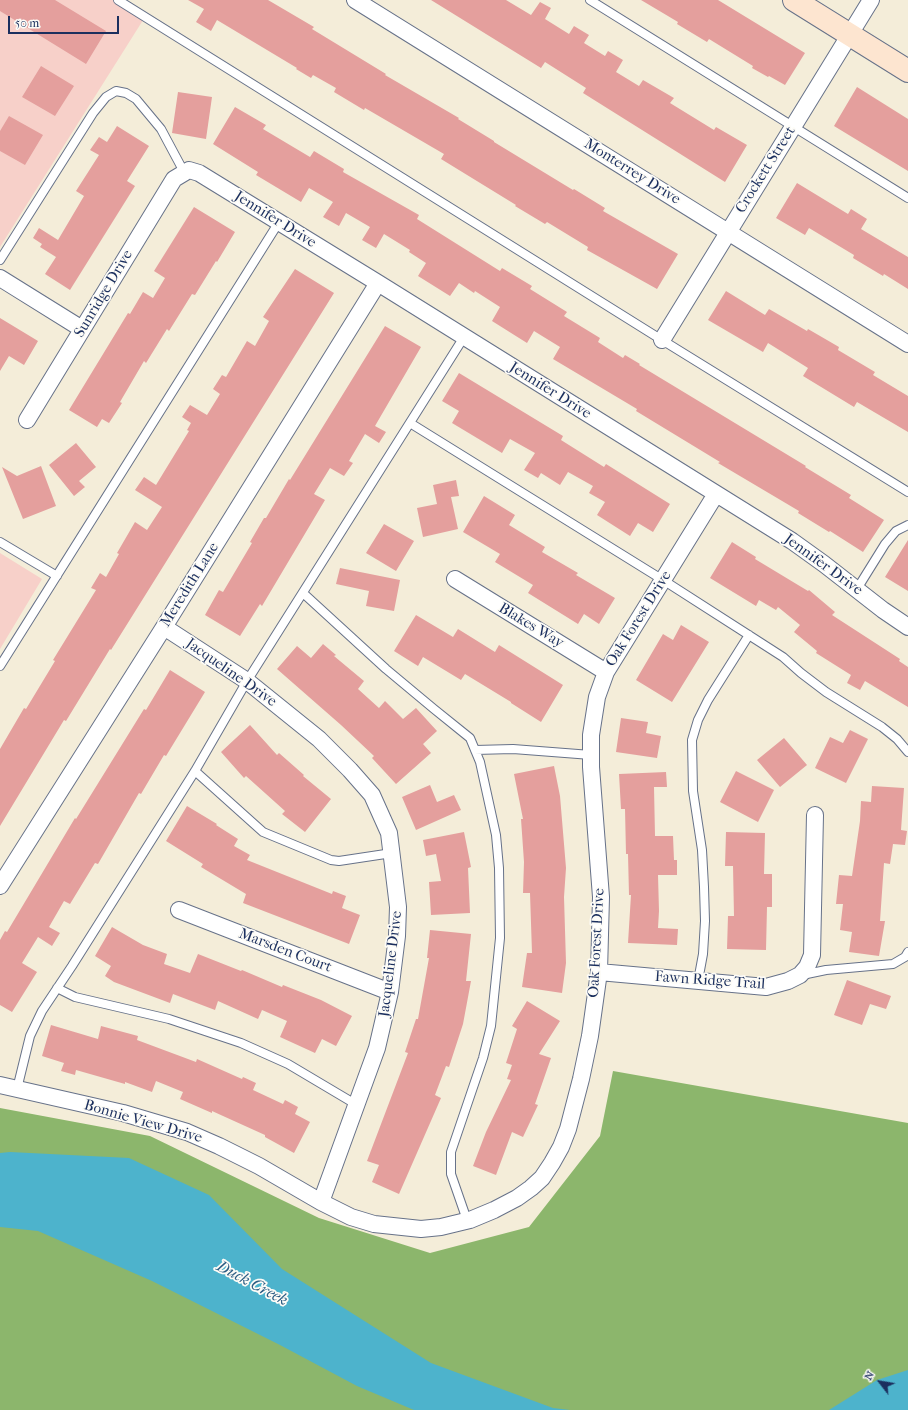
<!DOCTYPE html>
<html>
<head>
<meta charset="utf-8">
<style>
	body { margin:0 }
	#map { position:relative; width:908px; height:1410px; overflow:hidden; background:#f4edd9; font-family:"IM FELL French Canon",serif }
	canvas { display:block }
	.north { position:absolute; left:860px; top:1362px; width:40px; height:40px; -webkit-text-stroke:3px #fdfcf7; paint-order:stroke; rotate:301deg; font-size:11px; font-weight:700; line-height:16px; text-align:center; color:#1b2f5e }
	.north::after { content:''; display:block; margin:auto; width:14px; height:18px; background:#1b2f5e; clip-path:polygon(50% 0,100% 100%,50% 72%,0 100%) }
	.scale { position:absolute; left:8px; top:16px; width:111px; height:18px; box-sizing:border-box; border:2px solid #1b2f5e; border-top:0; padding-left:5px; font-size:12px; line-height:14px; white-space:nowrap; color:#1b2f5e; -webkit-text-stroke:3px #fdfcf7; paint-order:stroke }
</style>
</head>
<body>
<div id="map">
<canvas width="908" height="1410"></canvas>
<div class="north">N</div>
<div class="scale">50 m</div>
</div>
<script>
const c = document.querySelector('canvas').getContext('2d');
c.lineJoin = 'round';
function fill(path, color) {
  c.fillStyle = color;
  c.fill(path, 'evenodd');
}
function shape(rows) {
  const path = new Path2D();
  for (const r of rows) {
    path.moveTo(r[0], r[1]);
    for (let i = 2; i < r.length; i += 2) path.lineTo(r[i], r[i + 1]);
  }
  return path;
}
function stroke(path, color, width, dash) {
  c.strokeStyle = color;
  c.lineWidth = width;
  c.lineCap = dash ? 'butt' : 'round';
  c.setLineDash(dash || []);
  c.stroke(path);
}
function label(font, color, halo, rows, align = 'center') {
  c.font = font + ' "IM FELL French Canon",serif';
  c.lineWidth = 3.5;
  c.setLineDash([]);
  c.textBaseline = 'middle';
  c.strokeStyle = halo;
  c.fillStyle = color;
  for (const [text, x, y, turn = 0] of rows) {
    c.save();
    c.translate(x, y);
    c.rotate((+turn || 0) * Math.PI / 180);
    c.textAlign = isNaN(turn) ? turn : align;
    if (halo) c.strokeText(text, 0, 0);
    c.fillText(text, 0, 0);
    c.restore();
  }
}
fill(shape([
	[0,0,118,0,145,17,0,247],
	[0,553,42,579,0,649]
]), '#f7d0c9');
fill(shape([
	[613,1071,908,1123,908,1410,0,1410,0,1108,150,1136,319,1218,430,1253,529,1227,600,1136]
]), '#8cb66c');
fill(shape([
	[10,1152,129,1158,209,1195,282,1269,431,1363,553,1408,570,1410,414,1410,357,1386,280,1345,152,1281,38,1231,0,1227,0,1153],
	[908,1370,908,1410,829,1410,877,1380]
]), '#4db3cc');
fill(shape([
	[0,0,55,0,106,31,86,64,0,11],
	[188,0,268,0,314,27,312,29,386,74,385,75,459,118,458,119,494,141,494,142,573,190,574,189,605,208,603,211,678,254,657,289,587,250,588,247,547,222,545,224,515,206,516,205,441,159,444,154,365,108,364,110,334,92,336,88,313,75,311,78,296,69,297,68,217,20,211,31,196,22,204,9],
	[431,0,506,0,531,15,540,2,551,8,545,19,569,34,574,26,589,35,584,43,605,56,608,51,623,60,616,72,639,86,643,80,674,98,670,103,714,130,716,127,747,145,725,182,583,93,586,88,545,62,541,68],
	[641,0,718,0,805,53,785,85,769,76,768,77,752,68,753,66,709,39,707,42,677,24,678,22],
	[41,66,74,86,55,116,22,97],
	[857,87,908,119,908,171,834,126],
	[178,92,212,97,206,139,172,133],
	[235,107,266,125,263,129,310,157,314,151,344,169,343,172,419,215,417,219,500,271,502,268,532,286,530,289,567,312,564,316,600,338,598,342,623,358,625,355,640,364,639,365,806,466,805,467,851,495,849,498,884,520,863,552,830,531,829,532,798,513,799,511,718,463,720,462,636,411,637,409,553,359,560,347,534,331,527,343,492,321,500,307,475,291,474,293,459,283,450,296,418,276,426,263,409,252,410,250,384,234,376,248,362,240,370,227,346,213,339,226,323,217,333,202,309,188,301,202,256,175,258,172,213,144],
	[9,116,43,135,25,165,0,151,0,131],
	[117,126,149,146,127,181,135,186,70,290,45,274,56,257,40,247,42,244,33,238,39,228,58,240,84,196,76,191,99,155,90,150,99,137,107,142],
	[797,183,848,214,851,209,867,219,861,229,908,257,908,289,884,274,883,276,853,258,854,255,809,228,805,235,776,218],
	[194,207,235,232,217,262,216,261,195,295,192,294,169,331,167,329,146,363,144,361,120,402,122,403,109,423,102,419,97,427,69,410,128,313,130,314,143,292,153,298,165,278,154,271],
	[295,269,334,293,111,650,110,649,66,721,64,720,0,826,0,749,24,708,26,709,55,661,53,660,96,590,91,588,100,573,106,577,119,554,117,553,135,522,147,530,162,507,135,490,144,477,156,485,189,431,187,430,191,423,182,417,190,405,207,415,220,394,213,389,222,375,226,377,247,341,255,346,269,321,263,317],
	[726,291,765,315,769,309,807,331,808,329,839,347,838,350,875,372,873,375,908,396,908,432,857,402,854,407,803,376,808,368,768,343,763,352,708,320],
	[0,318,38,341,24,365,9,356,0,371],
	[385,326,421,347,375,426,386,432,379,443,365,434,349,461,353,463,344,476,330,468,314,494,325,500,262,606,260,604,240,636,205,615,219,590,223,592,252,543,250,542,264,518,266,518,289,479,290,480],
	[459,373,563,436,561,440,604,467,606,464,670,504,653,532,638,523,630,536,597,515,605,502,589,493,593,486,568,472,560,485,541,473,538,478,524,470,535,453,510,439,502,453,452,423,459,411,442,401],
	[76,443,96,467,79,481,85,487,74,496,49,465],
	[41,466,56,506,23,519,2,467,17,476],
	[456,480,459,496,451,497,458,529,423,537,417,508,437,504,433,485],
	[484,496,515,515,509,525,545,547,542,552,578,573,576,575,615,598,599,624,584,614,578,624,528,593,533,585,495,562,500,554,463,532],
	[384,524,414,541,396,571,366,553],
	[908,540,908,591,885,577],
	[732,542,756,557,755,559,808,591,809,590,835,612,832,615,900,659,899,661,908,667,908,707,865,681,860,690,847,683,851,675,816,653,817,651,794,632,800,625,778,607,776,610,759,600,756,606,710,578],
	[340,568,400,580,394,611,366,606,369,591,336,584],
	[416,615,453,637,458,629,495,652,499,645,563,685,541,722,511,703,511,702,465,674,461,680,423,657,418,666,394,651],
	[681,625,709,642,672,702,636,680,663,634,673,640],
	[323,644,336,655,334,656,364,681,358,689,379,708,385,701,403,719,416,708,437,731,423,744,431,753,396,784,372,758,374,756,341,725,277,669,297,646,311,658],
	[170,670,205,692,166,756,164,755,141,794,139,793,98,864,95,863,70,904,64,901,49,927,60,933,52,946,38,937,22,963,37,972,12,1012,0,1005,0,940,5,931,7,932,75,818,76,819,144,709,146,710],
	[621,718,648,722,646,733,661,736,657,758,616,752],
	[250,725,277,755,279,753,304,775,303,776,331,799,305,832,282,814,285,811,246,776,244,778,221,752],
	[850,730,868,739,846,783,815,768,830,737,843,743],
	[784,738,807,765,780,787,757,760],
	[554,766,560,796,566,868,564,897,566,963,562,993,522,987,527,953,532,953,530,893,523,893,524,862,521,819,523,819,514,774],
	[736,771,774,790,758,822,720,802],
	[666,772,667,787,654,787,655,836,673,836,674,860,677,860,677,875,658,875,659,911,658,928,678,929,677,945,628,943,631,895,629,895,628,854,626,854,625,809,621,809,619,774],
	[430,785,437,802,454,795,461,810,416,830,402,797],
	[872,786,904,788,901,830,907,831,905,845,893,844,890,864,884,863,880,921,885,921,879,956,849,952,852,932,840,930,843,904,836,904,839,875,852,876,860,821,861,801,871,802],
	[187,806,217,824,216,825,238,839,234,846,250,855,247,860,332,894,333,891,346,896,342,908,360,915,349,944,243,903,246,894,201,867,203,864,166,841],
	[464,832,471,867,468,868,470,913,431,915,429,882,441,881,436,854,426,856,423,840],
	[726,832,765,833,764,874,772,874,772,907,767,907,766,950,727,949,728,916,734,916,733,866,725,866],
	[112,927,143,945,167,954,164,964,190,973,198,954,241,971,242,970,282,987,283,985,321,1000,352,1016,336,1046,322,1039,315,1053,280,1037,287,1021,262,1010,258,1019,218,1001,215,1010,173,994,170,1003,114,982,105,976,111,966,95,956],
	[430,930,471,934,466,981,471,981,463,1024,449,1067,446,1066,435,1095,441,1098,399,1194,372,1182,379,1165,367,1161,408,1053,405,1052,416,1019,418,1019,429,958,427,958],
	[847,980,891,996,886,1009,870,1004,862,1025,834,1015],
	[527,1001,560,1021,539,1054,551,1058,535,1104,538,1105,523,1137,512,1132,496,1175,473,1166,486,1132,511,1080,507,1079,512,1065,506,1063,517,1029,512,1026],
	[51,1025,98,1039,101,1026,138,1036,137,1040,196,1062,197,1059,242,1079,243,1077,256,1083,253,1090,283,1104,285,1100,298,1107,295,1114,310,1122,294,1153,265,1137,265,1135,212,1111,212,1113,180,1099,183,1092,156,1081,152,1092,125,1082,125,1084,76,1070,75,1075,61,1071,64,1063,42,1056]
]), '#e49f9d');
const lane = shape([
	[118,0,662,340,908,492],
	[590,0,908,198],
	[0,260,93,113,106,97,116,91,126,93,136,99,161,129,184,172],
	[410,423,663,580,783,657,801,673,826,692,882,727,897,739,908,752],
	[0,542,57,576],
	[857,589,885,544,896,531,908,525],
	[303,593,386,669,434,709,470,738,480,762,496,835,499,868,500,938,491,1026,483,1058,451,1152,451,1174,467,1220],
	[0,666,279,222],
	[475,750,513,749,591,755],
	[195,771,263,832,331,860,339,861,392,853],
	[802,975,826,970,893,964,905,957,908,952],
	[698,981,703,954,705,921,704,887,702,850,693,791,692,740,698,720,708,700,749,635],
	[57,988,75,997,169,1019,241,1043,288,1064,357,1105],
	[17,1089,30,1036,42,1011,72,966,195,771,247,681,464,337]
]);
const street = shape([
	[355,0,908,344],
	[0,278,82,329],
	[662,340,871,0],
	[27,420,174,179,189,170,199,173,378,283,792,541,824,564,883,610,908,627],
	[455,579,606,672],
	[164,627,247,681,319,739,350,770,372,795,389,833,398,907,397,936,390,992,377,1048,321,1202],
	[0,886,164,627,378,283],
	[179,910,390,992],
	[599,972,766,987,788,981,800,975,807,967,812,955,815,815],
	[0,1085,123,1113,187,1132,219,1146,259,1166,321,1202,351,1217,374,1224,421,1229,441,1227,470,1220,494,1210,517,1198,531,1188,542,1178,552,1163,561,1147,568,1129,581,1079,590,1036,599,972,601,897,591,767,591,735,597,697,606,672,716,494]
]);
const secondary = shape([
	[794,0,908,71]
]);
stroke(lane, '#677289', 10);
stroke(street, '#677289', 18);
stroke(secondary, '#677289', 24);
stroke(lane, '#fff', 8);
stroke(street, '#fff', 16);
stroke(secondary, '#fde5d0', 22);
label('15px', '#1b2f5e', '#fdfcf7', [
	["Crockett Street",766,170,-58],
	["Monterrey Drive",632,172,32],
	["Jennifer Drive",275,220,32],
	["Sunridge Drive",104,294,-59],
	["Jennifer Drive",550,391,32],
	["Jennifer Drive",823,565,36],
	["Meredith Lane",190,585,-58],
	["Oak Forest Drive",639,619,-58],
	["Blakes Way",531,626,31],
	["Jacqueline Drive",231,673,35],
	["Oak Forest Drive",597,943,-87],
	["Marsden Court",285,951,21],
	["Jacqueline Drive",391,964,-83],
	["Fawn Ridge Trail",710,981,4],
	["Bonnie View Drive",143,1122,16]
]);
label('italic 16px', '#2c5d84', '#fdfcf7', [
	["Duck Creek",252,1284,28]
]);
</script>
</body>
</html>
